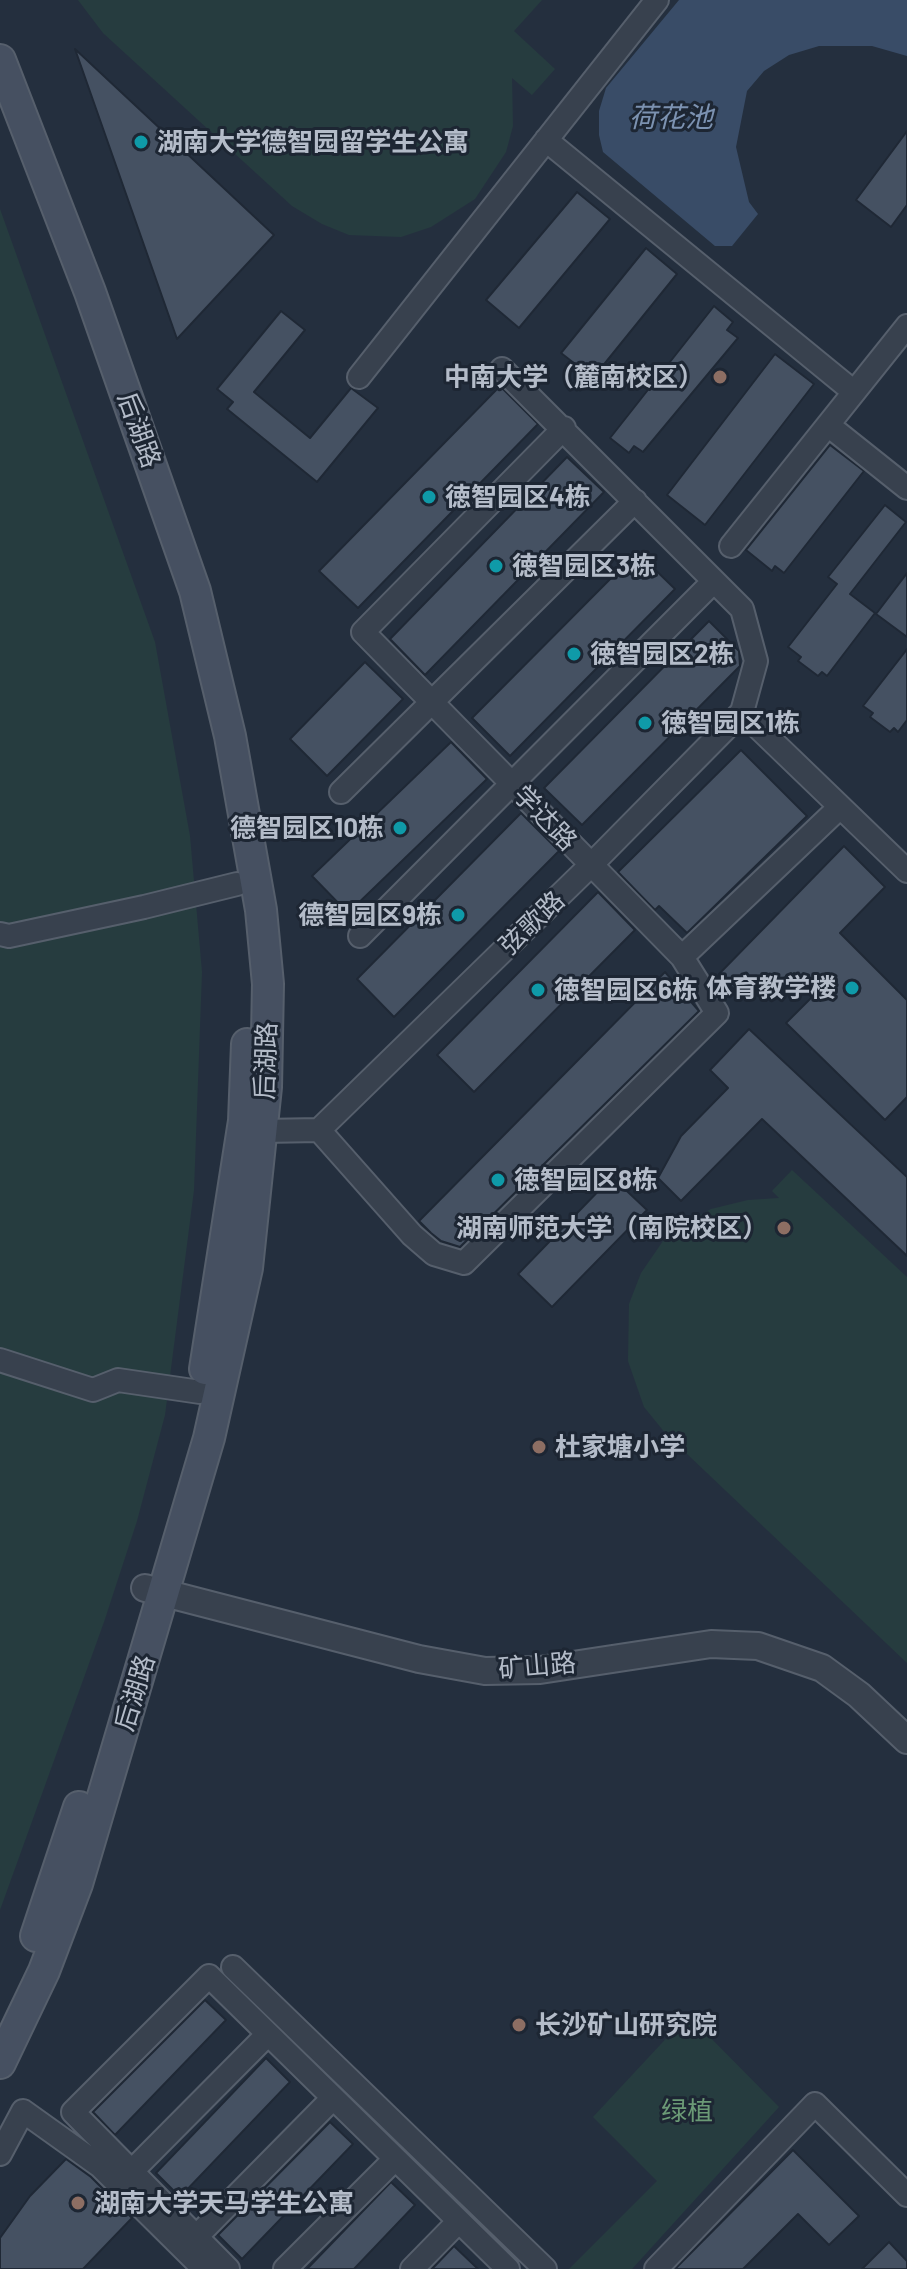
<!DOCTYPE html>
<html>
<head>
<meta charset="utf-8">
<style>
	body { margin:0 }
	canvas { display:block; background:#242f3e }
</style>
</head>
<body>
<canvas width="907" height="2269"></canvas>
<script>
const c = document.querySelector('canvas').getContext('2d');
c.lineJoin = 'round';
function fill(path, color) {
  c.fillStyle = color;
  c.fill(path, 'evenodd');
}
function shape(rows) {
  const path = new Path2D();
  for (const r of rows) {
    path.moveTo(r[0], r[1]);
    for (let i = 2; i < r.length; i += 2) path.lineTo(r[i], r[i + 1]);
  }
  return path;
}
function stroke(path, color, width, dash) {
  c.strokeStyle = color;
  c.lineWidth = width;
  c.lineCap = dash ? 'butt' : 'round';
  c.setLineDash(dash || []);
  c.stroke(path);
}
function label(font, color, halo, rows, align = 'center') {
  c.font = font + ' Barlow,"Noto Sans SC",sans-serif';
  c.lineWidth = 6;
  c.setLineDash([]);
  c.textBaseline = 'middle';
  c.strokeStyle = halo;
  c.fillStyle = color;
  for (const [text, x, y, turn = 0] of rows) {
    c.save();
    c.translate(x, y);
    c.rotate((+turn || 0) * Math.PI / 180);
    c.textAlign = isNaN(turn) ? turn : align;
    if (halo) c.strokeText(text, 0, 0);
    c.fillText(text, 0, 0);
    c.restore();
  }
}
fill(shape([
	[78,0,542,0,514,31,555,69,532,95,512,78,513,126,506,152,475,199,431,227,401,237,349,235,322,224,292,206,103,33],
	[0,209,155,642,190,836,202,972,194,1190,165,1415,137,1521,104,1622,0,1910],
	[792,1170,907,1277,907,1663,666,1434,644,1407,628,1361,629,1304,641,1273,663,1241,680,1226,711,1209,748,1200,779,1198,772,1191],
	[688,2015,779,2107,632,2269,569,2269,657,2181,593,2117]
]), '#263c3f');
fill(shape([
	[679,0,907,0,907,56,872,46,819,46,789,55,764,71,747,91,736,147,749,202,758,214,732,246,715,246,603,152,599,135,599,111,606,88]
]), '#394c67');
const building = shape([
	[75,49,274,235,177,339,75,49],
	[907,131,907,205,891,227,856,200,907,131],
	[577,192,610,219,519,328,486,300,577,192],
	[646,248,677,274,593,378,561,353,646,248],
	[714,306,733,322,727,330,738,338,643,452,634,446,629,453,610,438,714,306],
	[281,311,305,330,254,392,310,438,351,388,378,408,317,482,227,409,233,402,217,389,281,311],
	[775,354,814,384,705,525,667,495,775,354],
	[500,386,538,424,358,608,319,571,500,386],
	[830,445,864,471,784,573,775,566,772,571,746,550,830,445],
	[567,457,604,492,425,675,390,639,567,457],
	[885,505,906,522,850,594,875,613,827,676,822,672,818,676,798,661,801,657,788,647,837,584,828,577,885,505],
	[637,552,675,589,510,756,472,718,637,552],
	[907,573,907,637,876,614,907,573],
	[709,621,739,651,740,666,582,825,544,788,709,621],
	[907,649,907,720,898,732,894,728,890,732,870,717,873,713,863,706,907,649],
	[365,662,403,699,327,776,290,739,365,662],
	[451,742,487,779,348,913,312,876,451,742],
	[741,750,807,816,687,933,659,906,655,910,618,872,741,750],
	[521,813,559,851,394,1017,357,979,521,813],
	[844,846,885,887,840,933,907,1000,907,1097,885,1120,786,1023,815,994,794,973,766,1001,748,984,738,993,719,974,844,846],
	[598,892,635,930,474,1092,437,1055,598,892],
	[665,972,699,1011,460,1247,441,1241,431,1233,419,1221,665,972],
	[749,1029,907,1177,907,1256,762,1119,681,1201,658,1178,681,1136,728,1088,710,1070,749,1029],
	[612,1177,647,1210,552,1307,518,1274,612,1177],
	[205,2000,226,2020,115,2135,93,2112,205,2000],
	[266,2058,290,2082,180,2197,156,2173,266,2058],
	[330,2122,353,2144,242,2259,218,2235,330,2122],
	[793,2150,859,2216,829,2245,798,2214,743,2269,675,2269,793,2150],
	[66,2159,91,2177,132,2218,83,2269,0,2269,0,2238,30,2196,66,2159],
	[391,2182,415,2205,354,2269,307,2269,391,2182],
	[889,2242,907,2261,907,2269,862,2269,889,2242],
	[454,2246,478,2269,432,2269,454,2246]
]);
fill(building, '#455162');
stroke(building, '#1f2835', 2);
const minor = shape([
	[546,140,854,392],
	[359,377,657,0],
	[828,425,907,488],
	[731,546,907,326],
	[742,712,907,871],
	[341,792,635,501],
	[0,934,9,936,144,907,237,884],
	[360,936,714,581],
	[682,957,839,808],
	[319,1130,591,865,742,712,756,661,742,609,502,369],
	[262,1131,319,1130,412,1235,434,1254,464,1263,717,1013,682,957,363,632,564,428],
	[0,1360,93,1390,118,1380,200,1392],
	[233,1967,545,2269],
	[0,2154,23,2111,100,2166,204,2269],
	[132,2171,268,2034],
	[196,2237,333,2098],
	[228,2269,73,2112,209,1976,508,2269],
	[285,2269,395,2159],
	[412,2269,459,2221],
	[656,2269,815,2104,907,2195]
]);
const tertiary = shape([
	[145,1588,419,1659,485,1671,540,1670,711,1644,758,1646,822,1668,859,1695,907,1740]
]);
const secondary = shape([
	[0,60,90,292,195,591,230,736,261,910,268,984,266,1087,247,1268,209,1438,77,1884,44,1971,0,2063],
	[205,1369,244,1121,247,1044],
	[36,1936,79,1807]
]);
stroke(minor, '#565f6c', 26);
stroke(tertiary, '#565f6c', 30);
stroke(secondary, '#565f6c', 34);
stroke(minor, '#38414e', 22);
stroke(tertiary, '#38414e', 26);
stroke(secondary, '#465061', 30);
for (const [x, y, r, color] of [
	[141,142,8,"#0f9aa8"],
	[720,377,8,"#8d6e63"],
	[429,497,8,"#0f9aa8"],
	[496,566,8,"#0f9aa8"],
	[574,654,8,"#0f9aa8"],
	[645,723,8,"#0f9aa8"],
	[400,828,8,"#0f9aa8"],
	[458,915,8,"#0f9aa8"],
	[852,988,8,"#0f9aa8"],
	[538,990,8,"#0f9aa8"],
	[498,1180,8,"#0f9aa8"],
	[784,1228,8,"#8d6e63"],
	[539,1447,8,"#8d6e63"],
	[519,2025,8,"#8d6e63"],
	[78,2203,8,"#8d6e63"]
]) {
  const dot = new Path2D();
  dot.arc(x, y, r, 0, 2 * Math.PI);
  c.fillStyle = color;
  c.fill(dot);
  stroke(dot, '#1d2633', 3);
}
label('bold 26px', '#b4bcc9', '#1d2633', [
	["湖南大学德智园留学生公寓",157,142],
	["中南大学（麓南校区）",704,377,"right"],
	["徳智园区4栋",445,497],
	["徳智园区3栋",512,566],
	["徳智园区2栋",590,654],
	["徳智园区1栋",661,723],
	["德智园区10栋",384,828,"right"],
	["德智园区9栋",442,915,"right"],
	["体育教学楼",836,988,"right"],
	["徳智园区6栋",554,990],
	["徳智园区8栋",514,1180],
	["湖南师范大学（南院校区）",768,1228,"right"],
	["杜家塘小学",555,1447],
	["长沙矿山研究院",535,2025],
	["湖南大学天马学生公寓",94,2203]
], 'left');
label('26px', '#b4bcc9', '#1d2633', [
	["后湖路",139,430,70],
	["学达路",545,818,46],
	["弦歌路",532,923,-44],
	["后湖路",266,1061,-88],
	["矿山路",537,1666,-5],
	["后湖路",135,1693,-73]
]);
label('26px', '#6b9a76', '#1d2633', [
	["绿植",687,2111]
]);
label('italic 28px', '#7c92b1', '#1d2633', [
	["荷花池",671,118]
]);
</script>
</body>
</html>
